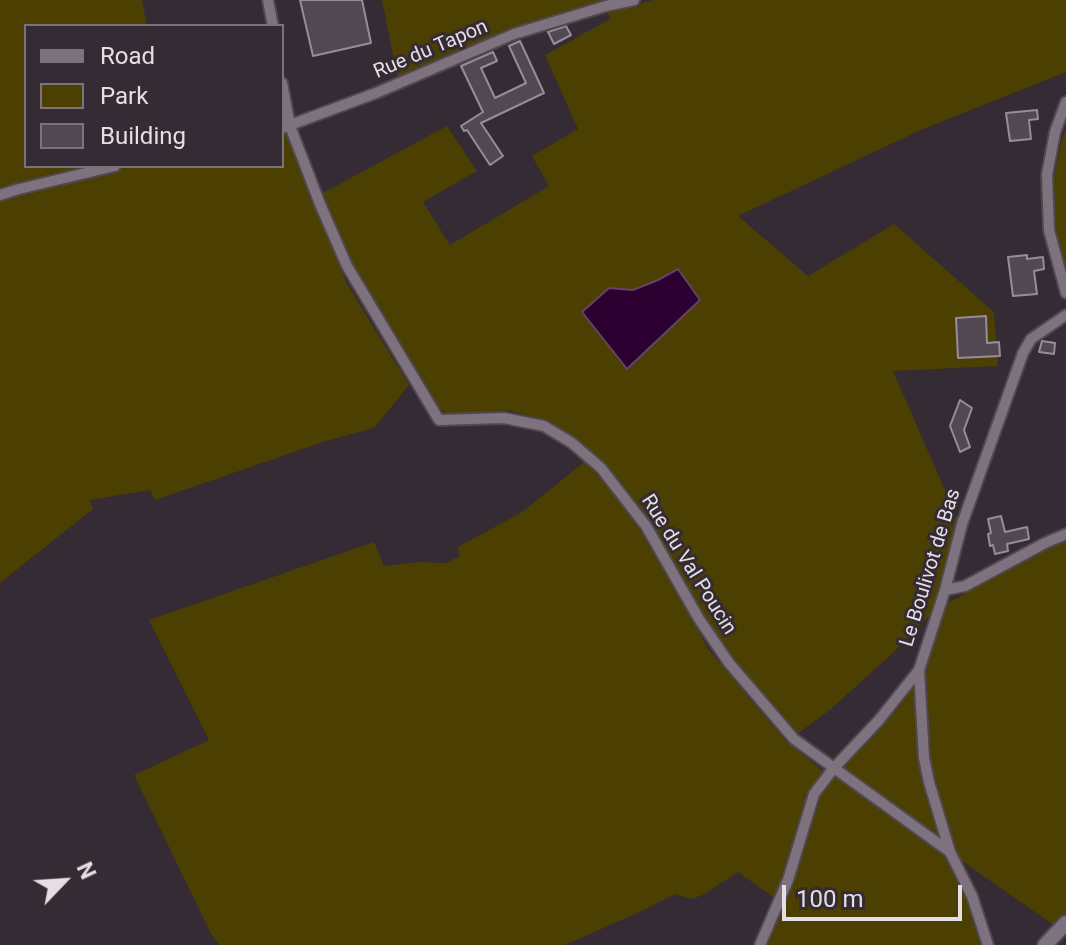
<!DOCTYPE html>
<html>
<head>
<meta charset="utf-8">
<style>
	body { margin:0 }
	#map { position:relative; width:1066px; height:945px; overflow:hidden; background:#342b34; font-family:Roboto,sans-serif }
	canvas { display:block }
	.legend { position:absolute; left:24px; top:24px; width:260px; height:144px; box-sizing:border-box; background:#342b34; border:2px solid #7b737b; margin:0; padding:10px 14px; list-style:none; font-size:24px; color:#e5dfe5 }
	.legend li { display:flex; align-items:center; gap:16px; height:40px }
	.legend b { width:40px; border:2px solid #7b737b }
	.north { position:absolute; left:24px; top:841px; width:80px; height:80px; -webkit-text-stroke:6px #342b34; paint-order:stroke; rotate:65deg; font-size:22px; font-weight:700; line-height:32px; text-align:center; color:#e5dfe5 }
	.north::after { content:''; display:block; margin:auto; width:28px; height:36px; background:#e5dfe5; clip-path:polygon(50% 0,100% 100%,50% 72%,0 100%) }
	.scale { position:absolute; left:782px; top:885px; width:180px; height:36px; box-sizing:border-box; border:4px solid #e5dfe5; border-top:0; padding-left:10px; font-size:24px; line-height:28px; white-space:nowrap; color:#e5dfe5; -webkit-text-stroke:6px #342b34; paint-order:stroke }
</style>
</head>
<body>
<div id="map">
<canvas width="1066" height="945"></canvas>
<ul class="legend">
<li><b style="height:10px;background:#7d727d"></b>Road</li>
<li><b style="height:22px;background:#4b3f02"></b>Park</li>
<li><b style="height:22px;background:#524852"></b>Building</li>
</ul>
<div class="north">N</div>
<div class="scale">100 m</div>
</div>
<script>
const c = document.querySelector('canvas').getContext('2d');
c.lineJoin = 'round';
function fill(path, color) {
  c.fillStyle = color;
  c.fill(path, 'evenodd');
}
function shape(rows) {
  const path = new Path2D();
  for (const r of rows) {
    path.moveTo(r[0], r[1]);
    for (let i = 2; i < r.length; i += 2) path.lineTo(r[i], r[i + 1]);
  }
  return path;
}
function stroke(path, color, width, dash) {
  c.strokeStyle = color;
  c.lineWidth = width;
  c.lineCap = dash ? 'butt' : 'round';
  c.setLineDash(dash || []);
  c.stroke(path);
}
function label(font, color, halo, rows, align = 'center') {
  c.font = font + ' Roboto,sans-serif';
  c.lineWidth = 6;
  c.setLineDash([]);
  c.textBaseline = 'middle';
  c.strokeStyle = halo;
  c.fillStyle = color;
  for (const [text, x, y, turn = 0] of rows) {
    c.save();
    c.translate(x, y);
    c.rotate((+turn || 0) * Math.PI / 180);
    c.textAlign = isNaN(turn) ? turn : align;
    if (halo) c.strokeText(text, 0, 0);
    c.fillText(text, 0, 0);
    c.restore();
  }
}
fill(shape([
	[0,0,142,0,147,26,26,26,26,166,99,166,0,191],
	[382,0,618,0,511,28,398,80],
	[653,0,1066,0,1066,72,923,129,738,216,808,276,894,224,994,312,998,366,893,371,958,520,938,601,932,613,893,653,831,709,796,735,730,655,696,602,644,513,606,464,572,437,542,420,508,410,449,415,440,409,363,284,344,250,321,194,447,126,477,171,423,202,450,245,549,186,532,156,578,129,545,55,610,19,607,11],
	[1066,128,1066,275,1055,233,1053,181,1061,143],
	[286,131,346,282,409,385,374,428,323,442,155,500,150,490,90,500,93,509,0,583,0,200,55,184,131,166,282,166,282,132],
	[585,461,612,491,638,526,709,650,785,740,823,771,808,798,776,899,738,872,703,895,691,899,675,894,642,911,565,945,219,945,211,934,134,775,209,740,149,620,374,542,384,566,417,562,446,563,460,556,458,547,524,511],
	[1066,540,1066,915,1055,926,959,859,950,839,929,764,923,700,925,670,943,606,1047,548],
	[915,678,917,746,922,780,941,840,838,768],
	[834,775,933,847,949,861,971,910,983,945,765,945,782,906,818,800]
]), '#4b3f02');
const water = shape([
	[678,269,700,300,627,369,582,312,609,288,633,290,658,280,678,269]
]);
fill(water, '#2c0030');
stroke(water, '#644366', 2);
const building = shape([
	[300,0,362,0,371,43,313,56,300,0],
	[566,26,571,35,554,44,548,32,566,26],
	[520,41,544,93,481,123,503,156,490,165,467,130,464,131,461,126,483,112,461,66,493,52,497,61,481,68,495,98,526,83,509,46,520,41],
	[1037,110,1038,119,1029,120,1031,139,1010,141,1006,113,1037,110],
	[1027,255,1027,259,1043,257,1044,269,1034,271,1037,294,1013,296,1008,257,1027,255],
	[986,316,987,343,999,342,1000,356,958,358,956,318,986,316],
	[1042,341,1055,343,1054,354,1039,352,1042,341],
	[960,400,972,408,964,430,970,447,960,452,950,426,960,400],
	[1001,516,1005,532,1027,527,1029,539,1007,544,1008,551,995,554,993,545,990,546,988,534,991,533,988,519,1001,516]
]);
fill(building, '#524852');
stroke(building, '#978c97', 2);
const street = shape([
	[268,0,273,26],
	[282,83,290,126,320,204,347,266,439,420,504,418,544,426,572,443,601,468,646,526,699,619,729,663,794,739,950,852],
	[1066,102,1055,132,1047,175,1049,230,1066,293],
	[282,128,376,93,514,34,606,6,634,0],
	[0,195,19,189,115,166],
	[945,590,965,586,1045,543,1066,534],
	[760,945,788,880,814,794,833,769,879,720,919,670],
	[988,945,972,896,950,852,929,782,924,758,919,670,945,590,962,524,1023,353,1031,339,1066,315]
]);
const secondary = shape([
	[1045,945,1066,923]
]);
stroke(street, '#504850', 14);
stroke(secondary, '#504850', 18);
stroke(street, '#7d727d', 10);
stroke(secondary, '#7d727d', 14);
label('20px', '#e5dfe5', '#342b34', [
	["Rue du Tapon",431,50,-23],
	["Rue du Val Poucin",688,565,58],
	["Le Boulivot de Bas",931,568,-73]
]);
</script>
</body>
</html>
